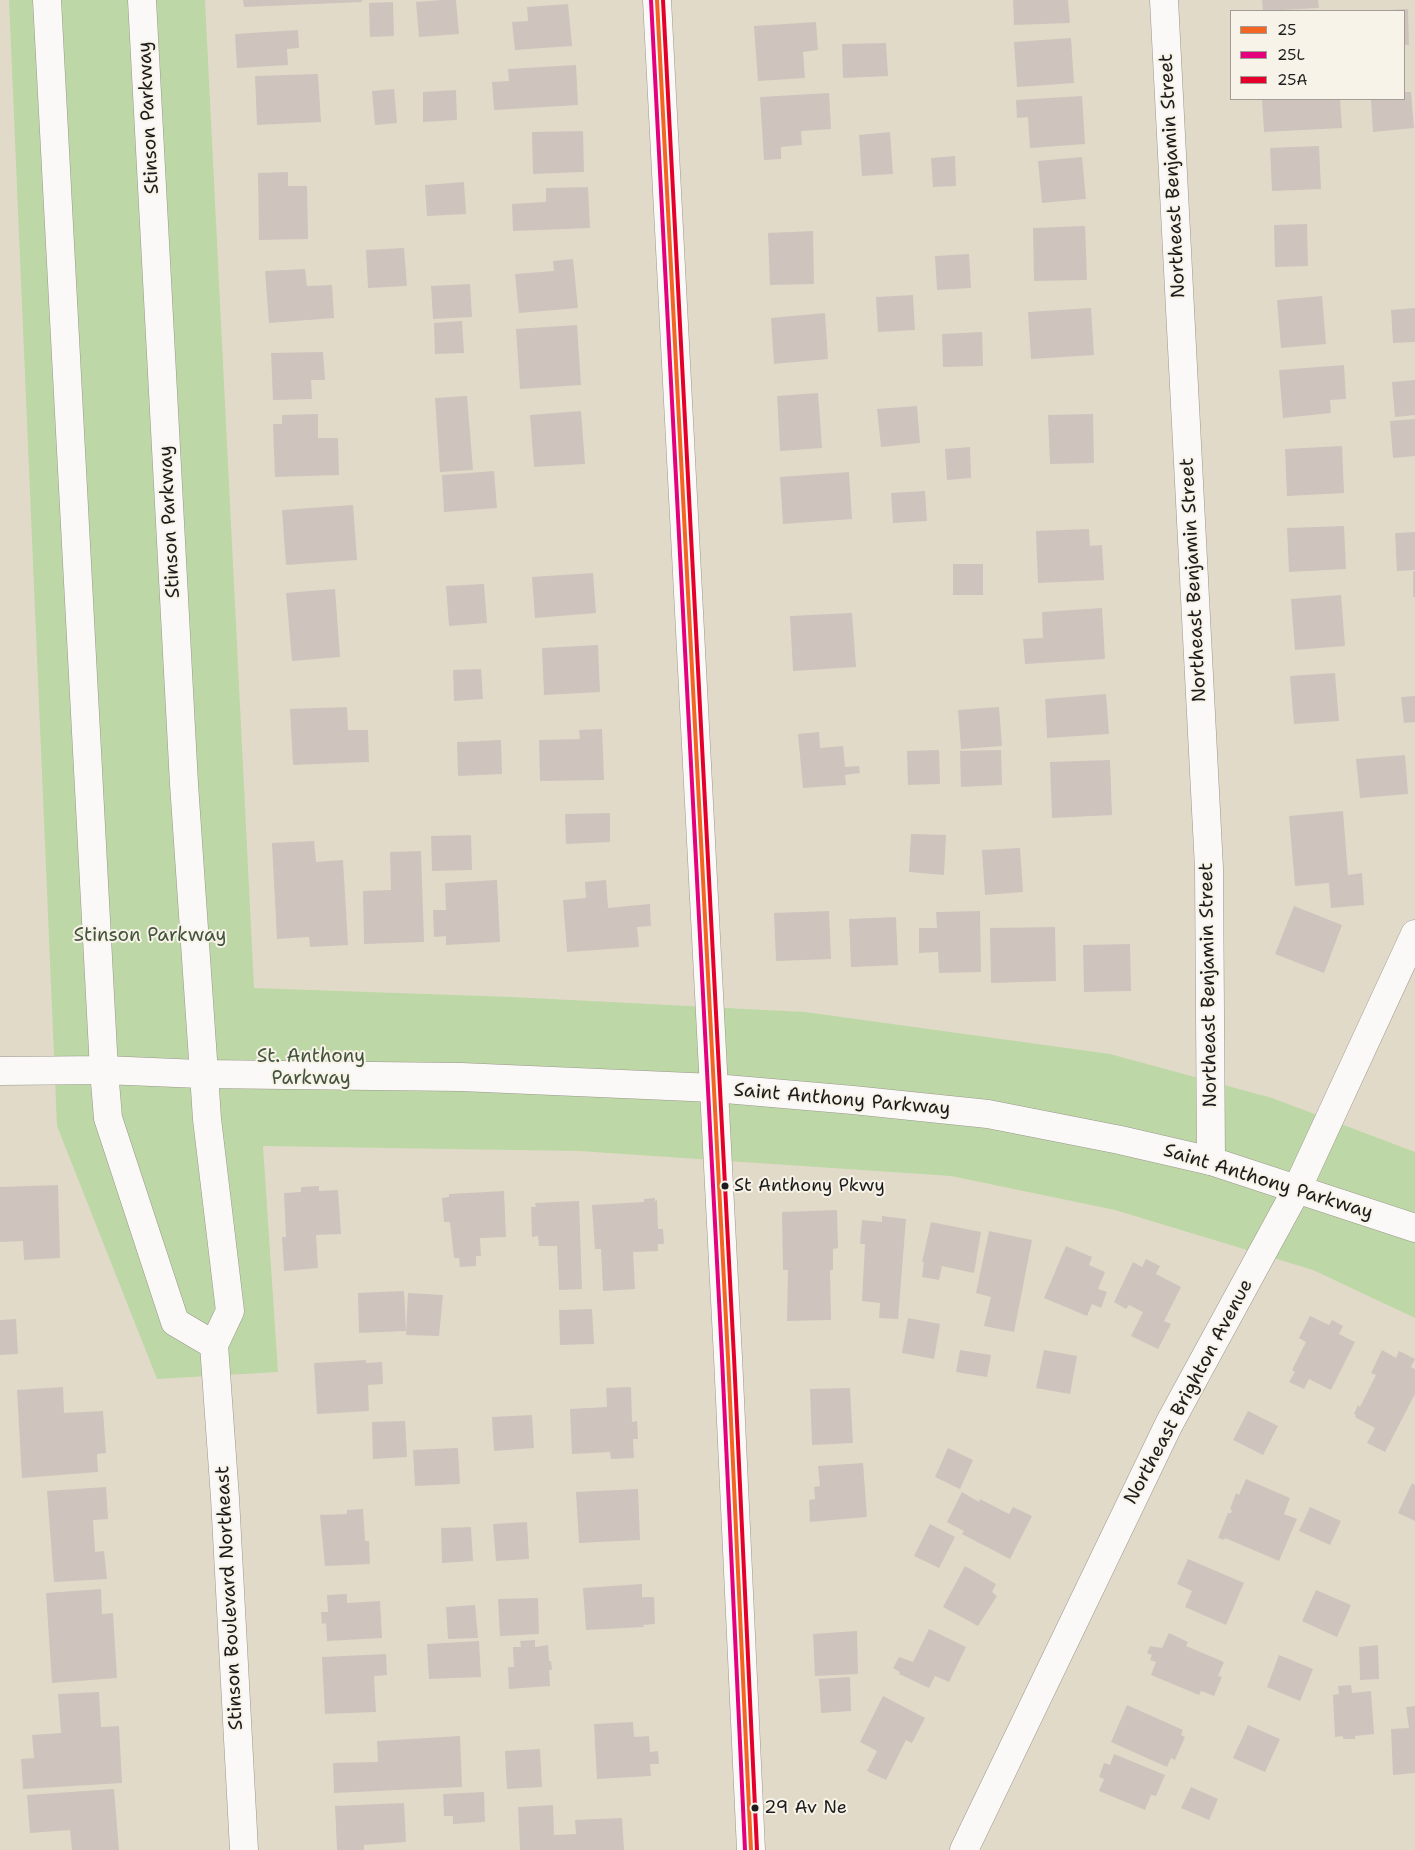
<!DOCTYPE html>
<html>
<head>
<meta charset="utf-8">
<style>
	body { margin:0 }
	#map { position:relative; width:1415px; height:1850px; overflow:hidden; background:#e2dac8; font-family:"Shantell Sans",sans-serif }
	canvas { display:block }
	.legend { position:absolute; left:1230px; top:10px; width:175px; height:90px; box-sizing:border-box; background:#f7f3e8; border:1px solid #9f9d96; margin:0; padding:6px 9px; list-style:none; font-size:15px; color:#1c1c1c }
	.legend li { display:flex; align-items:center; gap:10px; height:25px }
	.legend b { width:25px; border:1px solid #9f9d96 }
</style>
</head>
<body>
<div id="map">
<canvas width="1415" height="1850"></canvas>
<ul class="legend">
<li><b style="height:6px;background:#f26522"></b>25</li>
<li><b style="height:6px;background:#e5007d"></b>25L</li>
<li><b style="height:6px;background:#e4002b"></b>25A</li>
</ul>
</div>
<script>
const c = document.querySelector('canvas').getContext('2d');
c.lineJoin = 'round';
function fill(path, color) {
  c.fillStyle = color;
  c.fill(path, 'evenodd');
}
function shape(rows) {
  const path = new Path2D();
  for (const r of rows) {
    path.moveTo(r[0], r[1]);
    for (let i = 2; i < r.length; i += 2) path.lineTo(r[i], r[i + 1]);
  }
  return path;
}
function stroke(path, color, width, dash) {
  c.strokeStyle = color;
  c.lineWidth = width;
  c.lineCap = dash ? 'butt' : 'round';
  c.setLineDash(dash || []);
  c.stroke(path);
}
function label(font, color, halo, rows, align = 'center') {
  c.font = font + ' "Shantell Sans",sans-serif';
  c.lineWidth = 4;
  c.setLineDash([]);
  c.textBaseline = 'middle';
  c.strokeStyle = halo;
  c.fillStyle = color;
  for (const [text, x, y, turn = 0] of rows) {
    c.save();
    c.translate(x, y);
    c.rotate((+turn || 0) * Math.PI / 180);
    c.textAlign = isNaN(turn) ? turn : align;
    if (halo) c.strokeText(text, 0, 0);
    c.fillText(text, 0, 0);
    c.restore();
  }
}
fill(shape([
	[9,0,205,0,254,988,512,997,805,1012,1110,1054,1272,1098,1415,1152,1415,1318,1313,1270,1115,1210,951,1176,579,1151,263,1146,278,1372,157,1379,57,1126]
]), '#bdd8a6');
fill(shape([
	[243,0,362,0,362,2,244,7],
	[442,0,456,0,459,34,419,37,416,2],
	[1013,0,1068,0,1070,23,1014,25],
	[1262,0,1318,0,1319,8,1263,11],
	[393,2,394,36,370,37,369,3],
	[568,4,572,46,515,50,512,22,528,21,527,7],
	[1408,9,1409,45,1404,45,1404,11,1389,11,1389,10],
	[816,22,818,50,803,52,805,78,758,81,754,26],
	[298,30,299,48,287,49,288,65,237,68,235,34],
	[1071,38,1074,83,1017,87,1014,42],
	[886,43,888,76,843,78,842,44],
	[576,65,578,105,494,110,492,82,509,81,508,69],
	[318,74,321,122,257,125,255,76],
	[394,89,397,123,375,125,372,91],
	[456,90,457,120,423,122,423,92],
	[1404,92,1411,92,1414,128,1373,132,1371,99,1404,99],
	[829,93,831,129,801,131,802,145,781,147,781,159,764,160,760,97],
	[1082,96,1085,144,1030,148,1028,117,1017,118,1016,100],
	[1262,99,1340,99,1342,128,1264,132],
	[583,131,584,172,533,174,532,132],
	[890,132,893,174,862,176,859,135],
	[1319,146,1321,189,1272,191,1270,148],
	[955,156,956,186,933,187,931,158],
	[1082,157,1086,199,1042,203,1038,161],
	[288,172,288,186,307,186,308,239,259,240,258,173],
	[464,182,466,214,427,216,425,185],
	[588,187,590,228,513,231,512,204,546,202,546,188],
	[1307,224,1308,266,1275,267,1274,225],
	[1085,226,1087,280,1034,281,1033,228],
	[813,231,814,284,770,285,768,233],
	[404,248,407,286,368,288,366,250],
	[969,254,971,288,937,290,935,256],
	[573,259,578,308,519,313,515,274,554,271,553,261],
	[305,269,307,286,332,285,334,318,269,323,265,271],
	[470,284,472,317,433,319,431,286],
	[913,295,915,330,878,332,876,297],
	[1322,296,1326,344,1281,348,1277,300],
	[1091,308,1094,355,1031,359,1028,312],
	[1415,308,1415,342,1393,343,1391,310],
	[825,313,828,359,774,364,771,318],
	[462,321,464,353,435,354,434,323],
	[577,325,581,385,520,389,516,329],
	[982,332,983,366,943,367,942,334],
	[323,352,325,380,311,380,312,399,273,400,271,353],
	[1344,365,1346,399,1330,400,1331,413,1283,418,1279,370],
	[1415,380,1415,415,1395,417,1392,382],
	[818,393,822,448,780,451,777,396],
	[467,396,473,470,440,472,435,398],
	[917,406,920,443,881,447,877,409],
	[581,411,585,464,534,467,530,415],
	[318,414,318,438,338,438,339,475,275,477,273,424,282,424,282,415],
	[1093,414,1094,463,1050,464,1048,415],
	[1415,419,1415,456,1393,458,1390,421],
	[1342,446,1344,493,1287,496,1285,449],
	[970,447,971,478,947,480,945,449],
	[494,471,497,508,444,512,442,475],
	[849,472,852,519,783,524,780,477],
	[925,491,927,521,893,523,891,493],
	[353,505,357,560,286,565,282,510],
	[1344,526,1346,569,1289,572,1287,528],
	[1089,529,1090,546,1102,545,1104,580,1038,583,1036,531],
	[1415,532,1415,570,1397,571,1395,533],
	[953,564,983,564,983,595,953,595],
	[1415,571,1415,597,1413,597,1413,572],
	[593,573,596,613,535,618,532,577],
	[484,584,487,623,449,626,446,586],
	[335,589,340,657,292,661,286,593],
	[1341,595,1345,646,1295,650,1291,599],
	[1102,608,1105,659,1025,664,1023,639,1043,638,1042,612],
	[852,613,856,667,793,671,790,616],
	[598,645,600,692,544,695,542,648],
	[481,669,483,699,454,701,453,670],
	[1335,673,1339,721,1294,724,1290,676],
	[1106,694,1109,734,1047,738,1045,699],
	[1415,696,1415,722,1404,723,1401,697],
	[347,707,348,730,368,730,369,762,293,765,290,709],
	[999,707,1002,746,961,749,958,710],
	[602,729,604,780,540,781,539,740,580,739,579,730],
	[819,732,820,748,843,746,845,767,859,766,860,773,845,775,846,785,803,788,798,734],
	[501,740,502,774,458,776,457,742],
	[939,750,940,784,908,785,907,751],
	[1001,750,1002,785,961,787,960,751],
	[1405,755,1408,794,1360,798,1356,759],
	[1110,760,1112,815,1052,818,1050,762],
	[1343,811,1348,875,1362,873,1364,905,1331,908,1329,883,1295,886,1289,816],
	[610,813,610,842,566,844,565,814],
	[911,834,946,835,944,875,909,872],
	[471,835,472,870,432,871,431,836],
	[314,841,316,862,343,860,348,945,310,947,309,937,277,939,272,843],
	[1020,848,1023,892,985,895,982,850],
	[421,851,424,942,364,944,363,891,391,890,390,852],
	[497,880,500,942,446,945,446,936,434,937,433,910,446,910,445,883],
	[606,880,608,908,650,904,651,926,637,927,639,947,567,952,563,900,586,898,585,882],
	[1294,906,1342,925,1324,973,1275,954],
	[829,911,831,959,776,961,774,913],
	[980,911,981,972,939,973,938,952,919,953,919,928,937,928,936,912],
	[896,917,898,965,851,967,849,919],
	[1055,927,1056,981,991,983,990,928],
	[1130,944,1131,991,1084,992,1083,945],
	[58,1185,60,1258,24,1260,23,1241,0,1242,0,1187],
	[319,1186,319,1191,338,1190,341,1234,316,1235,318,1268,284,1271,282,1237,286,1237,284,1193,301,1192,301,1187],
	[504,1191,506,1237,480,1238,481,1256,476,1256,476,1266,460,1267,459,1258,454,1258,450,1222,444,1222,442,1198,449,1197,449,1194],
	[655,1198,655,1201,657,1200,658,1229,663,1229,664,1244,658,1244,658,1251,633,1252,635,1289,603,1291,601,1249,595,1249,592,1205,644,1202,644,1199],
	[579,1201,582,1289,559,1290,557,1246,539,1246,538,1236,532,1237,531,1207,536,1207,535,1203],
	[837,1210,838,1248,833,1249,833,1270,830,1270,831,1320,787,1321,788,1270,783,1270,782,1212],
	[882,1216,906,1219,898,1319,879,1318,880,1303,862,1301,865,1244,860,1244,862,1220,882,1222],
	[931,1222,981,1232,974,1273,942,1266,939,1280,922,1277,924,1262,922,1262],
	[989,1231,1032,1240,1014,1332,984,1326,991,1297,976,1293],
	[1066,1246,1092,1257,1089,1265,1105,1272,1098,1289,1107,1292,1101,1308,1092,1304,1087,1316,1044,1298],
	[1146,1259,1160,1266,1156,1274,1181,1287,1164,1321,1171,1324,1158,1349,1131,1336,1143,1312,1129,1305,1126,1309,1114,1302,1133,1262,1142,1267],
	[404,1291,406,1331,359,1333,358,1293],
	[408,1293,443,1295,439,1336,406,1335],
	[592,1309,594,1344,560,1345,559,1310],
	[1310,1316,1329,1325,1332,1320,1343,1326,1339,1334,1355,1342,1331,1390,1309,1379,1304,1389,1289,1382,1295,1372,1292,1370,1306,1342,1299,1338],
	[908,1318,940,1324,934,1359,902,1353],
	[16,1319,18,1354,0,1355,0,1320],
	[960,1350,991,1355,987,1377,956,1372],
	[1044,1350,1077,1356,1070,1394,1036,1388],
	[1382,1350,1396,1358,1399,1351,1415,1359,1411,1367,1415,1369,1415,1394,1385,1452,1367,1443,1375,1428,1355,1417,1356,1415,1354,1414,1358,1405,1360,1407,1376,1375,1371,1373],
	[366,1360,366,1363,382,1362,383,1384,368,1385,369,1411,317,1414,314,1363],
	[63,1387,64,1413,103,1411,106,1453,97,1454,98,1472,22,1478,17,1390],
	[631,1387,632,1422,637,1421,638,1439,633,1439,634,1458,611,1459,610,1452,572,1454,570,1409,607,1407,606,1388],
	[850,1388,853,1443,812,1445,810,1389],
	[1248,1411,1278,1426,1263,1455,1233,1440],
	[532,1415,534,1448,494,1451,492,1417],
	[405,1421,407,1457,373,1459,372,1422],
	[458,1448,460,1484,415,1486,413,1450],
	[948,1448,973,1460,960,1489,935,1477],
	[863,1463,867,1517,810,1522,809,1500,815,1499,814,1487,820,1486,818,1466],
	[1246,1479,1290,1498,1284,1514,1297,1519,1279,1561,1225,1538,1224,1540,1218,1538,1228,1513,1231,1513,1232,1510,1230,1509,1236,1493,1239,1495],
	[1412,1483,1415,1485,1415,1521,1398,1513],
	[106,1487,108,1519,93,1520,95,1552,104,1551,107,1579,54,1582,47,1491],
	[638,1489,640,1540,579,1543,576,1492],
	[962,1492,979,1502,980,1499,1009,1514,1013,1507,1032,1516,1010,1559,962,1534,964,1531,947,1522],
	[1310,1507,1341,1521,1330,1545,1299,1531],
	[363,1509,365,1541,369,1541,370,1564,325,1566,320,1515,347,1514,347,1510],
	[527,1522,529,1559,496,1561,493,1524],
	[930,1524,955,1537,939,1568,914,1556],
	[471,1527,473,1561,442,1563,441,1528],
	[1188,1559,1244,1583,1226,1625,1185,1607,1192,1591,1177,1584],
	[965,1566,996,1584,992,1592,997,1596,978,1626,943,1607],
	[642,1584,642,1597,654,1597,655,1624,643,1625,644,1627,586,1630,583,1588],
	[101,1589,102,1614,113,1613,117,1678,52,1683,46,1593],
	[1316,1590,1351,1605,1337,1637,1302,1621],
	[347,1594,347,1603,380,1601,382,1638,327,1641,326,1623,322,1624,321,1612,328,1612,327,1595],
	[538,1598,539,1634,500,1636,498,1599],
	[475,1605,478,1638,448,1639,446,1607],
	[929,1629,966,1647,949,1682,935,1676,929,1688,899,1674,900,1672,893,1668,899,1657,913,1662],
	[857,1631,858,1674,815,1676,813,1634],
	[1169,1633,1188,1642,1186,1646,1224,1662,1218,1676,1222,1677,1214,1696,1201,1691,1199,1695,1151,1675,1156,1662,1150,1660,1152,1655,1147,1653,1150,1646,1162,1648],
	[535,1640,535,1647,548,1645,549,1661,551,1661,552,1670,549,1670,550,1686,509,1689,508,1667,514,1667,513,1647,521,1647,520,1641],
	[479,1641,481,1677,429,1679,427,1644],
	[1378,1645,1379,1679,1360,1680,1359,1647],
	[386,1654,387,1675,374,1676,376,1712,325,1714,322,1657],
	[1279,1655,1313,1669,1300,1701,1267,1687],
	[850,1677,851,1711,821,1713,819,1679],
	[1351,1685,1352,1693,1371,1691,1374,1734,1355,1736,1355,1739,1343,1739,1343,1736,1335,1737,1333,1695,1339,1694,1338,1686],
	[99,1692,101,1727,119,1726,122,1783,23,1789,21,1759,34,1758,32,1735,61,1733,58,1694],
	[883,1696,925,1718,912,1743,906,1740,886,1780,867,1771,877,1751,860,1742],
	[1127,1705,1183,1730,1181,1735,1185,1737,1175,1760,1171,1758,1167,1767,1111,1742],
	[1415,1706,1415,1773,1393,1775,1391,1729,1409,1728,1406,1707],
	[633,1722,634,1737,649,1736,650,1752,658,1751,659,1764,650,1764,651,1776,597,1779,594,1724],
	[1248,1725,1280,1739,1265,1772,1233,1758],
	[460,1736,462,1787,334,1793,333,1763,378,1762,377,1741],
	[540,1749,542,1787,507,1789,505,1751],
	[1114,1754,1165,1775,1156,1796,1151,1795,1145,1810,1099,1791,1104,1779,1099,1777,1104,1763,1110,1765],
	[1191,1787,1218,1799,1209,1820,1181,1808],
	[114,1789,119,1850,72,1850,70,1830,30,1833,27,1795],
	[484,1792,485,1822,453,1824,453,1816,444,1816,443,1794],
	[404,1803,406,1842,364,1845,364,1850,337,1850,335,1806],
	[553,1805,554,1835,576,1834,575,1820,622,1818,624,1850,520,1850,518,1807]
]), '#cfc3be');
const minor = shape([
	[47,0,104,1070],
	[142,0,184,784,204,1074],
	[657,0,728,1357,751,1850],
	[1164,0,1209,868,1211,1161],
	[964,1850,1169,1424,1297,1189,1415,934]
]);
const tertiary = shape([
	[104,1070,108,1118,175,1322,214,1345],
	[0,1071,104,1070,200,1074,461,1077,714,1088,853,1100,988,1114,1120,1140,1211,1161,1415,1228],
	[204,1074,207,1119,230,1311,214,1345,225,1498,244,1850]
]);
stroke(minor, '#9a968c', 29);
stroke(tertiary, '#9a968c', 29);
stroke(minor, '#fbf9f7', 28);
stroke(tertiary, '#fbf9f7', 28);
stroke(shape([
	[657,0,728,1357,751,1850]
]), '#f26522', 4);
stroke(shape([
	[651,0,722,1357,745,1850]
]), '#e5007d', 4);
stroke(shape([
	[663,0,734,1357,757,1850]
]), '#e4002b', 4);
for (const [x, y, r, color] of [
	[725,1186,4.5,"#1c1c1c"],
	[755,1808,4.5,"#1c1c1c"]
]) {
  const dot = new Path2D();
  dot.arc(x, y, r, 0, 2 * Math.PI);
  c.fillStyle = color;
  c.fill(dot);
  stroke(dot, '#f7f3e8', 2);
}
label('18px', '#1c1c1c', '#f7f3e8', [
	["St Anthony Pkwy",734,1186],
	["29 Av Ne",764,1808]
], 'left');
label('19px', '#1c1c1c', '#f7f3e8', [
	["Stinson Parkway",149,118,-93],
	["Northeast Benjamin Street",1173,176,-93],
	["Stinson Parkway",170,522,-93],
	["Northeast Benjamin Street",1194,580,-93],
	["Northeast Benjamin Street",1209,985,-91],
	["Saint Anthony Parkway",842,1100,5],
	["Saint Anthony Parkway",1268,1182,17],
	["Northeast Brighton Avenue",1189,1392,-62],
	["Stinson Boulevard Northeast",230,1598,-93]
]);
label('19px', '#43543d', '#f7f3e8', [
	["Stinson Parkway",150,936],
	["St. Anthony",311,1057],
	["Parkway",311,1079]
]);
</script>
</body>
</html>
